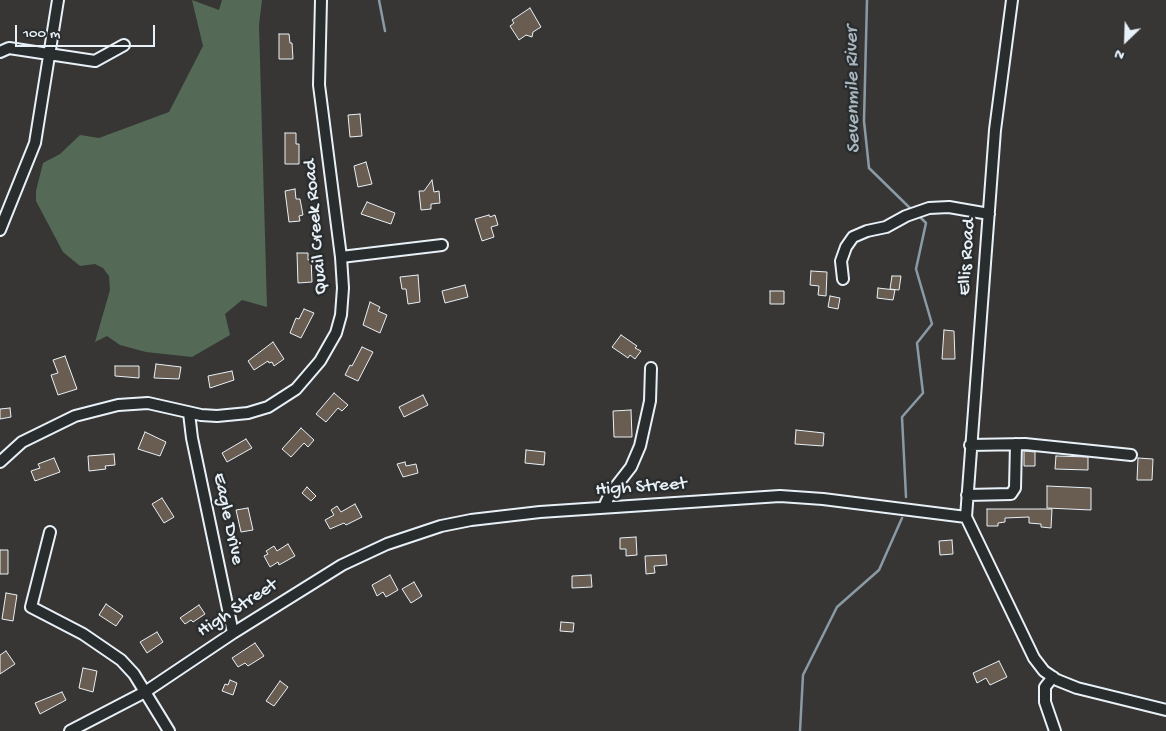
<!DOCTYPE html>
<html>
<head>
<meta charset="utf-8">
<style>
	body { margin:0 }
	#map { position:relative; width:1166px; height:731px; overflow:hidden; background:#373635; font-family:"Gochi Hand",sans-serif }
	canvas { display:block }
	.north { position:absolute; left:1101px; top:15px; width:50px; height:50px; -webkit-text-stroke:4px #2a2d2e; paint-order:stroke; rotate:204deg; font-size:14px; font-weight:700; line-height:20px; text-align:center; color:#e8f1f8 }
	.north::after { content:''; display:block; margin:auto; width:18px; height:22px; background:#e8f1f8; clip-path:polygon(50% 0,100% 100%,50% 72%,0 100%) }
	.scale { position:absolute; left:15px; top:25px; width:140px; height:22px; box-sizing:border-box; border:2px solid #e8f1f8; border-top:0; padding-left:6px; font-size:15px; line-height:18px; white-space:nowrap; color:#e8f1f8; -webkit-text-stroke:4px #2a2d2e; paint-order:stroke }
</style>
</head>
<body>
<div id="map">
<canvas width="1166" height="731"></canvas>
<div class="north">N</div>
<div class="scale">100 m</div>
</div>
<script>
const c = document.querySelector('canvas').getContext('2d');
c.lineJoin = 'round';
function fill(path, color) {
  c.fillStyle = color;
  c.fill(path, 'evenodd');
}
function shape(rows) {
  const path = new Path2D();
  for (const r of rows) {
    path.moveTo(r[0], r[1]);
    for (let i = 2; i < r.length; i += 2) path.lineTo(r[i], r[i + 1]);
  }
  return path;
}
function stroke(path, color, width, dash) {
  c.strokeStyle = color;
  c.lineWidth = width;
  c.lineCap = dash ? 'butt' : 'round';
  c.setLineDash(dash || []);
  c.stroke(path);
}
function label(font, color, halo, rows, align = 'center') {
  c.font = font + ' "Gochi Hand",sans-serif';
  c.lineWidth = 5;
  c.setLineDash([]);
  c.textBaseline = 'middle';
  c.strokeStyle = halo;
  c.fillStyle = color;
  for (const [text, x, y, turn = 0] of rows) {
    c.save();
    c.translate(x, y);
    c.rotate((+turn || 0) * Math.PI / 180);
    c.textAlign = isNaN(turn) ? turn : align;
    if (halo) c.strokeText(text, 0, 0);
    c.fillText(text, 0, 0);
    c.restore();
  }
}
fill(shape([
	[192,0,219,10,222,0,262,0,259,25,267,307,242,300,225,314,230,335,192,357,146,352,120,345,107,336,95,342,110,290,109,276,103,268,95,264,80,266,63,252,36,201,36,191,43,163,60,154,80,135,99,138,169,112,203,46]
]), '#546a56');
stroke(shape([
	[379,0,385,31],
	[867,0,864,121,869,168,913,211],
	[906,497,902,417,923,393,917,343,932,324,916,269,926,223,918,215],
	[800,731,803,675,837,607,879,570,902,518]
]), '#8a9ba6', 2.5);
const building = shape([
	[530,8,541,27,533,32,532,37,526,35,519,40,510,26,514,23,512,20,530,8],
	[279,34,289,34,290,43,292,43,293,59,279,59,279,34],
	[360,114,362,136,350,137,348,115,360,114],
	[285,133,296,133,296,144,299,144,299,164,285,164,285,133],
	[366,162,372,184,358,187,354,166,366,162],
	[432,180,434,192,439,191,440,203,431,204,431,209,421,210,419,191,424,191,432,180],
	[295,189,296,199,300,199,303,215,299,216,300,221,289,222,285,191,295,189],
	[367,202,395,213,391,224,361,214,367,202],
	[489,215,490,217,495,215,498,225,491,227,494,237,482,241,475,219,489,215],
	[297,253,308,253,308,260,311,259,312,282,298,283,297,253],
	[811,271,827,272,826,296,818,295,819,286,810,285,811,271],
	[418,275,420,302,408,304,406,289,402,289,400,277,418,275],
	[892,276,901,276,899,290,890,289,892,276],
	[465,285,468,297,445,303,442,291,465,285],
	[878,288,895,290,893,300,877,298,878,288],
	[770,291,784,291,784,304,770,304,770,291],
	[830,296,840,298,838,309,828,307,830,296],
	[370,302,380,307,378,311,387,315,380,333,363,325,370,302],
	[304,309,314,313,301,338,290,333,296,318,299,319,304,309],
	[944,330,954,331,955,359,942,359,944,330],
	[621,335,637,346,635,348,641,351,635,359,630,355,628,358,612,347,621,335],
	[273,342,284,359,274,366,272,362,269,363,268,361,254,370,248,361,273,342],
	[362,347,373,352,358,381,345,375,350,365,352,366,362,347],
	[65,356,77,389,58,395,51,375,58,373,53,360,65,356],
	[156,364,181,367,179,379,154,378,156,364],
	[115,366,139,366,139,378,115,376,115,366],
	[232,371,234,380,210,388,208,376,232,371],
	[334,393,348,405,342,411,338,408,326,422,316,414,334,393],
	[423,395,428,405,404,417,399,407,423,395],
	[10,408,11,417,0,419,0,409,10,408],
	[631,410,632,437,614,437,613,411,631,410],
	[301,428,314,440,308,447,304,443,291,457,282,449,301,428],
	[796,430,824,433,823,446,795,444,796,430],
	[145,432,166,442,160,456,138,449,145,432],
	[246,439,252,448,227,462,222,453,246,439],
	[526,450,545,452,544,465,525,463,526,450],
	[1024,451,1035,452,1035,466,1024,466,1024,451],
	[114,454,115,465,105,466,106,469,89,471,88,456,114,454],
	[1056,456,1088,457,1088,470,1055,469,1056,456],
	[54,458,60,472,35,481,31,471,40,468,38,464,54,458],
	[1138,458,1153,459,1152,480,1137,480,1138,458],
	[405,462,406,466,416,464,418,473,403,477,397,464,405,462],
	[1047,486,1091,488,1091,510,1047,508,1047,486],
	[307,487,316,496,311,501,302,493,307,487],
	[162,498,174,517,164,523,152,504,162,498],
	[355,504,362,517,346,525,344,523,330,529,325,520,334,515,331,510,337,506,341,512,355,504],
	[248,508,253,530,241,532,236,510,248,508],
	[987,509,1052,509,1051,528,1041,527,1041,524,1029,523,1029,517,1005,518,1005,522,998,523,998,526,987,526,987,509],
	[636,537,637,555,626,556,626,549,620,549,620,538,636,537],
	[952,540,953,554,940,555,939,541,952,540],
	[288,544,295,556,279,565,278,562,270,567,264,556,268,554,266,551,274,546,277,551,288,544],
	[0,550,8,550,8,574,0,574,0,550],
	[666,555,667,565,654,566,655,573,646,574,645,556,666,555],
	[390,575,398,590,386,597,383,592,377,596,372,585,390,575],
	[591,575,592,587,572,588,572,576,591,575],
	[414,582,422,596,411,603,402,589,414,582],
	[6,593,17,595,13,621,2,619,6,593],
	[106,604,123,616,116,626,99,615,106,604],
	[199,605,205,614,193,622,191,620,185,624,180,618,199,605],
	[561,622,574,623,573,632,560,631,561,622],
	[157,632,163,642,147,653,140,642,157,632],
	[255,643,264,656,248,666,245,663,238,667,232,658,255,643],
	[6,651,15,664,0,674,0,655,6,651],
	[999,661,1007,677,990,685,986,678,977,683,973,673,999,661],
	[83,668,97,671,93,692,79,688,83,668],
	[230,680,237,683,233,695,222,691,225,684,228,685,230,680],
	[280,681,288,687,274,706,266,701,280,681],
	[62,692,66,700,40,714,35,703,62,692]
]);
fill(building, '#695c50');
stroke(building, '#e8f1f8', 1);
const minor = shape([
	[1012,0,995,130,966,517,1034,658,1044,671,1057,680,1077,688,1166,710],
	[0,52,9,48,95,61,124,45],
	[0,230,35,143,58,0],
	[341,257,442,245],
	[843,279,841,261,846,247,853,237,867,231,886,227,906,216,929,208,949,207,989,214],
	[189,413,192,438,233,633],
	[970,445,1025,444,1131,455],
	[0,462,22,442,75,416,118,405,148,403,201,415,217,416,248,413,268,407,296,389,320,361,336,333,341,315,343,288,341,257,319,85,321,0],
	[967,495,1011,494,1015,488,1016,444],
	[604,507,610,494,631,467,640,446,650,401,651,368],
	[50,532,31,607,83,634,121,660,134,674,169,731],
	[1053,677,1045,687,1045,702,1055,731],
	[70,731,145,692,233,633,342,565,387,544,441,526,471,520,540,512,780,496,823,499,966,517]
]);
stroke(minor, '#e8f1f8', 14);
stroke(minor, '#2a2d2e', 10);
label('19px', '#e8f1f8', '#2a2d2e', [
	["Quail Creek Road",317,227,-95],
	["Ellis Road",968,257,-86],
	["High Street",641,488,-4],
	["Eagle Drive",227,519,78],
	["High Street",238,609,-33]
]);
label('italic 20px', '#aab7c1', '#2a2d2e', [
	["Sevenmile River",854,90,-91]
]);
</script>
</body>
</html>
